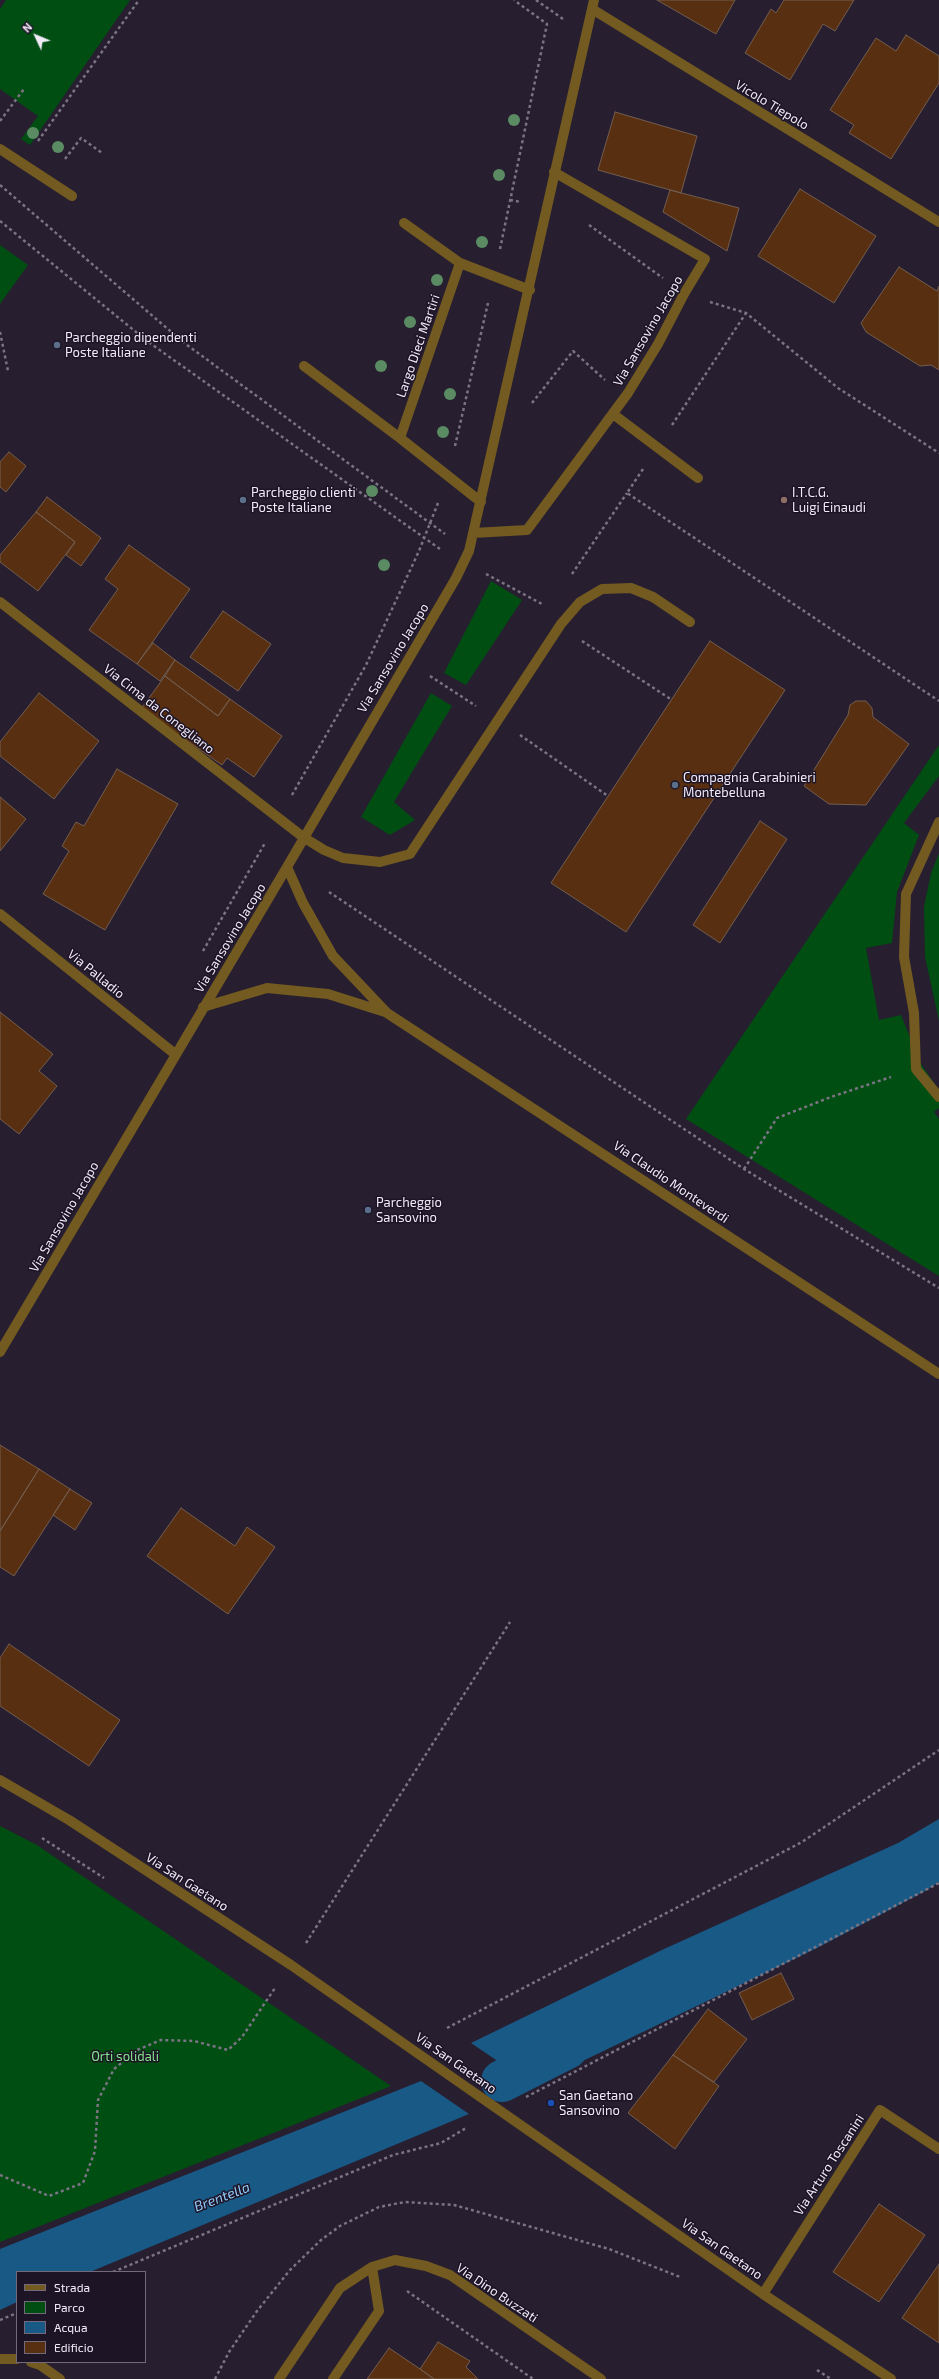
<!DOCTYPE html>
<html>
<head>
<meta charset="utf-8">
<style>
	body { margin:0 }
	#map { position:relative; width:939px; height:2379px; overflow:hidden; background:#271e30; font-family:"Exo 2",sans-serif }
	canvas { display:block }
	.legend { position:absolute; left:16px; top:2271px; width:130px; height:92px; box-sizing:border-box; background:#1d1426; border:1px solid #726a7a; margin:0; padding:5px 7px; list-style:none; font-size:12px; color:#f1ebf8 }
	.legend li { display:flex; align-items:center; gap:8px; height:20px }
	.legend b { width:20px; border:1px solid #726a7a }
	.north { position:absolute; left:16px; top:16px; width:40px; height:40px; -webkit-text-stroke:3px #1d1426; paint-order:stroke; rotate:314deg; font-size:11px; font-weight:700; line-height:16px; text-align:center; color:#f1ebf8 }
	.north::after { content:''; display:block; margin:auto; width:14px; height:18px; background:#f1ebf8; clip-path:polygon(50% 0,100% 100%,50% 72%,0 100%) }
</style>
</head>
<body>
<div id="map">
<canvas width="939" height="2379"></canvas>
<ul class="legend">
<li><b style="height:5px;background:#725a20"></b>Strada</li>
<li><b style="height:11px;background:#004e12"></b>Parco</li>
<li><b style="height:11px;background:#195986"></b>Acqua</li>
<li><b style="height:11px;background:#583011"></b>Edificio</li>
</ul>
<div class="north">N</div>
</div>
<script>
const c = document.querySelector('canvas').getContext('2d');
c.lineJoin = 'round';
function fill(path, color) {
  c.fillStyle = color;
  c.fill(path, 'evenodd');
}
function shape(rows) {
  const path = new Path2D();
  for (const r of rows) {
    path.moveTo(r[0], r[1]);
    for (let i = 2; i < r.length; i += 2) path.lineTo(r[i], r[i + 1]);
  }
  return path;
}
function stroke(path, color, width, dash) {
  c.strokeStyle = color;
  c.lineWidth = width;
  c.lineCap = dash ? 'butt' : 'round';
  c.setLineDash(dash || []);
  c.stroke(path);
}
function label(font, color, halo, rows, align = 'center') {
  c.font = font + ' "Exo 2",sans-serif';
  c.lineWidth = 3;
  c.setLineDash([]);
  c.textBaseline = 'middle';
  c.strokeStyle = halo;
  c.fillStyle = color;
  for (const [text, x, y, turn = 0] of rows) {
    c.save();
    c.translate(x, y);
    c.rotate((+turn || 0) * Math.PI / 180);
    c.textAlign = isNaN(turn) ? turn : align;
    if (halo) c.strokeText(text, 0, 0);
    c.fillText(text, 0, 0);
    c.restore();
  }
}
fill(shape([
	[6,0,130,0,30,145,21,139,38,116,0,89,0,9],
	[0,245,28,265,0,304],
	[491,581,522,600,466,685,444,673],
	[431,693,452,706,394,802,415,820,390,835,361,817],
	[939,745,939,776,904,823,919,835,897,892,892,943,866,948,879,1020,901,1015,921,1064,939,1090,939,1108,934,1112,939,1119,939,1276,686,1119],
	[939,853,939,1021,925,957,924,907,931,873],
	[0,1826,37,1845,391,2086,0,2242]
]), '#004e12');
fill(shape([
	[939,1819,939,1882,927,1890,817,1948,533,2085,471,2043,664,1949,898,1843],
	[421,2081,469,2114,90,2272,17,2272,17,2302,0,2310,0,2249]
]), '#195986');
stroke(shape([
	[502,2081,567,2048]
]), '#195986', 42);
const building = shape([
	[657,0,735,0,716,34,657,0],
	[784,0,854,0,835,31,823,24,790,80,745,53,771,9,776,13,784,0],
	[906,35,939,56,939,83,891,159,849,133,854,125,830,110,876,38,896,51,906,35],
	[615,112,697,136,681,193,598,170,615,112],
	[800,189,876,236,834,303,758,256,800,189],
	[670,190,739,208,727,251,663,212,670,190],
	[899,267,937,291,939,286,939,370,931,365,920,366,866,332,861,323,899,267],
	[9,452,26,466,6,492,0,487,0,462,9,452],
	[47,497,101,538,81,566,66,555,75,542,36,512,47,497],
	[36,512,75,542,38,591,0,562,0,555,36,512],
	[129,545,190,589,137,664,89,630,118,589,105,579,129,545],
	[223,611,271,644,238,691,190,657,223,611],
	[710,641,785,690,626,932,551,883,710,641],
	[153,643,175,660,160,681,137,664,153,643],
	[175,660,230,699,218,716,165,676,175,660],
	[165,676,218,716,230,699,282,736,254,777,227,758,222,765,141,709,165,676],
	[39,693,99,741,54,799,0,756,0,742,39,693],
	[856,701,866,701,872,708,873,717,909,744,866,805,829,804,804,786,848,715,850,705,856,701],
	[117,769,178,804,105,930,43,894,69,851,62,846,76,822,84,826,117,769],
	[0,797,26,819,0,851,0,797],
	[760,821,787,839,720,943,693,925,760,821],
	[0,1012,53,1054,39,1071,57,1086,19,1134,0,1119,0,1012],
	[0,1445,39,1469,0,1531,0,1445],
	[39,1469,70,1489,14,1576,0,1567,0,1531,39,1469],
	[70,1489,92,1503,75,1530,53,1515,70,1489],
	[181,1508,235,1546,247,1527,275,1547,228,1614,147,1556,181,1508],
	[9,1644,120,1720,89,1766,0,1706,0,1658,9,1644],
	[781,1973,794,1999,752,2020,739,1993,781,1973],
	[708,2009,747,2039,714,2082,673,2055,708,2009],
	[673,2055,719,2086,675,2149,628,2113,673,2055],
	[879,2204,925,2235,879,2302,833,2272,879,2204],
	[939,2264,939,2343,902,2318,939,2264],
	[438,2342,470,2361,466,2367,478,2379,434,2379,420,2369,438,2342],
	[389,2348,420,2369,434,2379,367,2379,389,2348]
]);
fill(building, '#583011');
stroke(building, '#735d4f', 1);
stroke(shape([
	[536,0,563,19],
	[0,121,24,89],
	[38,141,139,0],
	[65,159,81,138,102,153],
	[0,185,183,342,445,534],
	[510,200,521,202],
	[0,221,147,341,440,549],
	[589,225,663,278],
	[500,249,547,24,514,0],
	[710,302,746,313,838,388,939,453],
	[0,332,8,371],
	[532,403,573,351,605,380],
	[672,425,746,313],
	[455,446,488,303],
	[643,469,627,493,939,701],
	[486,574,542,604],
	[572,574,627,493],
	[582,641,672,700],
	[430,676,476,706],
	[520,735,608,796],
	[292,795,366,665,419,551,438,503],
	[329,892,744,1169,939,1288],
	[203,951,265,843],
	[744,1169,777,1118,831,1097,891,1077],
	[42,1838,104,1878],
	[306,1943,510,1622],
	[447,2028,802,1842,939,1750],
	[526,2097,939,1883],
	[0,2175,49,2196,83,2183,95,2151,98,2100,114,2069,137,2050,161,2040,194,2041,228,2050,242,2037,275,1988],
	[113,2272,393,2155,441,2143,466,2128],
	[407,2291,533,2379],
	[0,2320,17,2313],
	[817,2370,831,2379],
	[215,2379,229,2352,257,2311,290,2270,321,2240,340,2226,379,2207,405,2202,454,2205,609,2249,680,2277]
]), '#7b7484', 2.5, [3, 3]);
stroke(shape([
	[592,9,939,222],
	[0,149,72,196],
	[404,223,460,263,530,290],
	[304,366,400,438,481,502],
	[613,414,698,478],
	[400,438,460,263],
	[473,533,527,530,628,393,658,344,684,294,705,259,554,172],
	[0,602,303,837,324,850,343,858,380,862,410,854,561,624,580,602,602,589,631,588,653,597,690,622],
	[939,822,906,894,904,957,914,1013,916,1069,939,1097],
	[287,867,303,903,333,956,387,1013,939,1374],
	[0,914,175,1054],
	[203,1007,267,988,328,994,385,1012],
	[0,1352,287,867,456,578,469,551,594,0],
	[0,1780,69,1820,291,1965,763,2294,891,2379],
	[763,2294,880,2110,939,2149],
	[0,2359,17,2359],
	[31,2362,40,2365,60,2379],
	[279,2379,340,2288,372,2267,395,2260,426,2266,450,2275,601,2379],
	[333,2379,379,2311,372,2267]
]), '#725a20', 10);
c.fillStyle = '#5a8b63';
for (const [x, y] of [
	[514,120],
	[33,133],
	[58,147],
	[499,175],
	[482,242],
	[437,280],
	[410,322],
	[381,366],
	[450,394],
	[443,432],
	[372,491],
	[384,565]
]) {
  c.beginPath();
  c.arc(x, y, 6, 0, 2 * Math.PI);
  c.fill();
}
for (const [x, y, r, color] of [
	[57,345,4,"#5c6f8a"],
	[243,500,4,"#5c6f8a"],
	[784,500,4,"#8d6e63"],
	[675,785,4,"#5c6f8a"],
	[368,1210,4,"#5c6f8a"],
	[551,2103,4,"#1a4fb4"]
]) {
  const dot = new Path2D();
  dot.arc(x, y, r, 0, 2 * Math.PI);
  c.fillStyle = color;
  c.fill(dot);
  stroke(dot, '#1d1426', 1.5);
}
label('13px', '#f1ebf8', '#1d1426', [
	["Vicolo Tiepolo",772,105,31],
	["Via Sansovino Jacopo",648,331,-60],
	["Largo Dieci Martiri",418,346,-71],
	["Via Sansovino Jacopo",393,658,-59],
	["Via Cima da Conegliano",159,709,38],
	["Via Sansovino Jacopo",230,938,-59],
	["Via Palladio",96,974,39],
	["Via Claudio Monteverdi",671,1182,34],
	["Via Sansovino Jacopo",64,1217,-60],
	["Via San Gaetano",187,1882,33],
	["Via San Gaetano",456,2063,35],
	["Via Arturo Toscanini",829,2165,-57],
	["Via San Gaetano",722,2249,35],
	["Via Dino Buzzati",497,2293,34]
]);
label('13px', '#f1ebf8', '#1d1426', [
	["Parcheggio dipendenti",65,338],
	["Poste Italiane",65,353],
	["Parcheggio clienti",251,493],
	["Poste Italiane",251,508],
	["I.T.C.G.",792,493],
	["Luigi Einaudi",792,508],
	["Compagnia Carabinieri",683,778],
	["Montebelluna",683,793],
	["Parcheggio",376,1203],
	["Sansovino",376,1218],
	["San Gaetano",559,2096],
	["Sansovino",559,2111]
], 'left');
label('13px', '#84e48c', '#1d1426', [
	["Orti solidali",125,2057]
]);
label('italic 14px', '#91cafb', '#1d1426', [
	["Brentella",222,2197,-21]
]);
</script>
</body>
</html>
